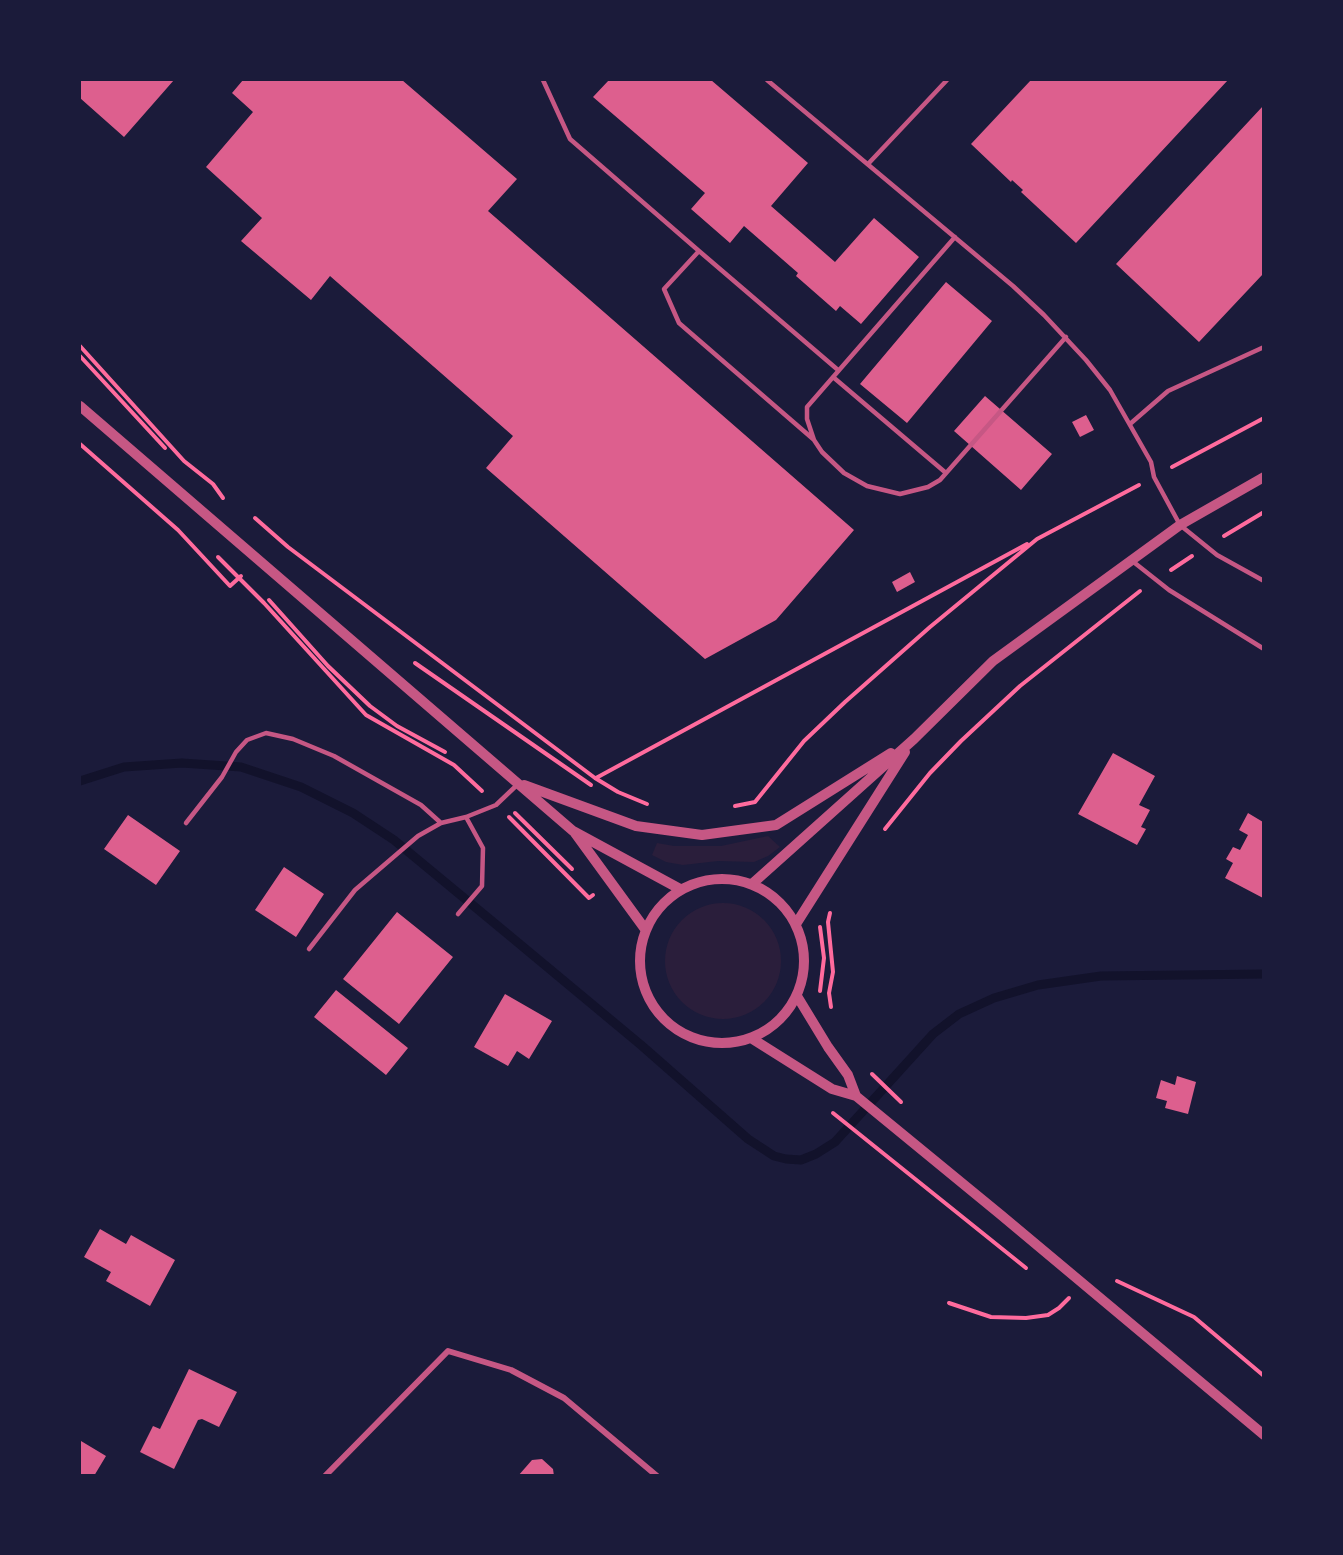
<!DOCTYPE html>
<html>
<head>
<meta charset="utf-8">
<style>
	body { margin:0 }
	#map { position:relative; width:1343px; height:1555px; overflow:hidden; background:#1b1b3a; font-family:"Exo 2",sans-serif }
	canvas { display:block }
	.frame { position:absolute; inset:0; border:81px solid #1b1b3a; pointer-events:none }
</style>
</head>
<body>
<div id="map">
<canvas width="1343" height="1555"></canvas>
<div class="frame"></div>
</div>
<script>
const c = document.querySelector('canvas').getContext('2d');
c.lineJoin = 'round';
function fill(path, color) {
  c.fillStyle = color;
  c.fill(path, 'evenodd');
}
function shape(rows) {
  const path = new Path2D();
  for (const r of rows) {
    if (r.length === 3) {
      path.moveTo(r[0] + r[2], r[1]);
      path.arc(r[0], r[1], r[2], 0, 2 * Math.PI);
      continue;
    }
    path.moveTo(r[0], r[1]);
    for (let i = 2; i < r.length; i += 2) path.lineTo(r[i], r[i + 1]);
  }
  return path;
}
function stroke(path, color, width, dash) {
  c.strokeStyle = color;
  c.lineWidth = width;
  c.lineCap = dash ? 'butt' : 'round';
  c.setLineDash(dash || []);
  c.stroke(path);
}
fill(shape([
	[768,836,780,847,768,856,754,862,718,861,683,865,666,862,652,855,657,843,674,846,721,846],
	[723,961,58]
]), '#2a1e3b');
stroke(shape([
	[80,781,124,767,182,763,241,767,301,787,353,813,394,840,510,936,641,1045,748,1139,774,1156,786,1159,801,1160,816,1154,835,1142,933,1034,959,1014,994,998,1038,985,1101,976,1264,974]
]), '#12122b', 9);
fill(shape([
	[80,80,174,80,124,137,80,98],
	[243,80,402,80,517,179,488,211,854,530,776,620,705,659,486,468,513,436,330,276,311,300,241,241,262,218,206,167,253,112,232,93],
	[609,80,711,80,808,163,771,206,835,262,874,218,919,257,861,324,840,306,836,311,796,276,798,273,744,226,730,243,691,209,705,193,593,97],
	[1031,80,1228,80,1076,243,1021,192,1023,190,1012,180,1011,182,971,144],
	[1263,106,1263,274,1199,342,1116,264],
	[946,282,992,321,907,423,860,384],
	[985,396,1052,454,1021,490,954,431],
	[1086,415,1094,430,1080,437,1072,422],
	[910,572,915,582,897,592,892,582],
	[1113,753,1155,776,1139,805,1150,810,1141,827,1146,829,1137,845,1078,814],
	[1248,813,1263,822,1263,898,1225,878,1233,863,1226,859,1233,847,1240,850,1248,835,1239,830],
	[128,815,180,851,156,885,104,849],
	[284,867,324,894,296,937,255,910],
	[397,912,453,957,399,1024,343,979],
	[336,990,408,1048,386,1075,314,1017],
	[505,994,552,1021,529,1059,517,1051,508,1066,474,1047],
	[1177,1076,1196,1082,1188,1114,1165,1108,1167,1101,1156,1098,1161,1080,1175,1085],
	[100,1229,126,1244,131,1235,175,1260,150,1306,106,1281,111,1272,84,1257],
	[189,1369,237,1392,219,1427,202,1419,198,1420,174,1469,140,1452,153,1426,160,1429],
	[81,1441,106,1456,94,1476,80,1476],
	[542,1459,553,1469,554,1476,518,1476,532,1460]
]), '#dd5f8e');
stroke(shape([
	[80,346,184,461,213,484,223,498],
	[80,356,165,448],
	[80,444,178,530,230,586,241,576],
	[1172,467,1264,418],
	[255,518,288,547,595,778,618,792,647,804],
	[1224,536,1264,512],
	[1037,539,1139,485],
	[218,557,264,603,366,715,454,765,482,791],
	[1171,570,1192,556],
	[269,600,328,666,370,706,397,726,445,752],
	[415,663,591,785],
	[596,778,1027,544],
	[735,806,755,802,804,741,845,702,930,627,1037,539],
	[515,813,572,869],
	[509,817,589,898,593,895],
	[885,829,930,773,961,741,1020,686,1140,591],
	[830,913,828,922,833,972,829,993,831,1007],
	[820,927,824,958,820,991],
	[872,1074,901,1102],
	[833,1113,1026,1268],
	[1117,1281,1194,1317,1264,1376],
	[949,1303,991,1317,1026,1318,1048,1315,1059,1308,1069,1298]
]), '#ff6b9d', 4);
stroke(shape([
	[543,80,570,139,699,251,664,289,679,323,813,439],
	[767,80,1013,286,1044,315,1086,360,1110,390,1151,462,1154,477,1180,525,1217,555,1264,581],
	[868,164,947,80],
	[955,237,807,407,807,419,814,440,822,452,844,473,867,486,900,494,928,487,940,480,1066,337],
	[699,251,838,370],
	[833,377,946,473],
	[1130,424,1168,391,1264,347],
	[1131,560,1169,590,1264,649],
	[186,823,222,777,236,752,247,740,266,733,293,739,334,756,421,805,441,823],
	[458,914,482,886,483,848,466,817],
	[309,949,355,890,418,836,441,823,466,817,496,805,517,785]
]), '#c65784', 4.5);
stroke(shape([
	[325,1476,448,1351,511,1370,564,1398,657,1476]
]), '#c65784', 6);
stroke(shape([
	[80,406,573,831,680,889],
	[524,785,636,826,702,835,776,825,891,753],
	[575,833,645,929],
	[722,961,82],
	[752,884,914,739,993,661,1180,525,1264,477],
	[796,924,905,752],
	[797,996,828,1047,848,1075,856,1096],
	[751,1038,832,1089,856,1096,1001,1215,1264,1435]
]), '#c65784', 10);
</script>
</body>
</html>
